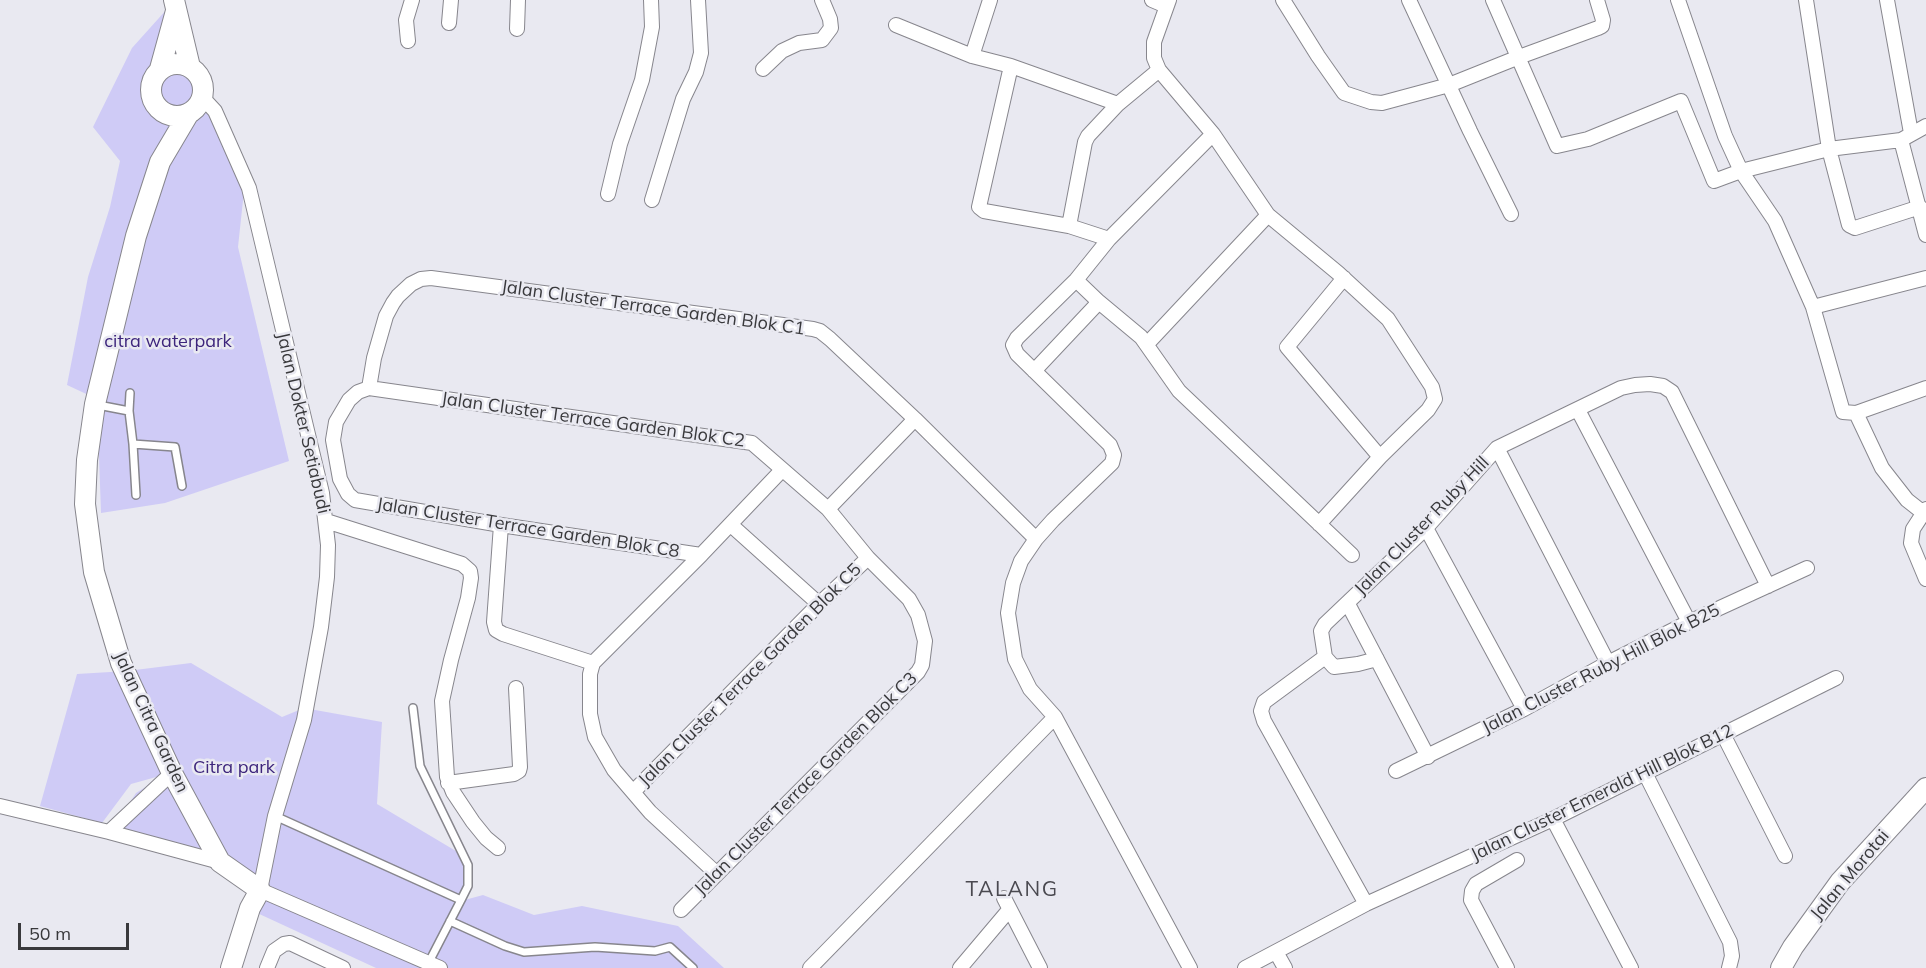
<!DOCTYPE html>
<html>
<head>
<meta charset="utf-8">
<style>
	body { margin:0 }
	#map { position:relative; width:1926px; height:968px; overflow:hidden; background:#e9e9f1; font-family:Mulish,sans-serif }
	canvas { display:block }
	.scale { position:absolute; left:18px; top:923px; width:111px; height:27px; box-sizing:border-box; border:3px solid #39393c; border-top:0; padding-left:8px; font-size:18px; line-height:21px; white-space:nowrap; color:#39393c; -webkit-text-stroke:4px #e9e9f1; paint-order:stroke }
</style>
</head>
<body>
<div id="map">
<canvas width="1926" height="968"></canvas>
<div class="scale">50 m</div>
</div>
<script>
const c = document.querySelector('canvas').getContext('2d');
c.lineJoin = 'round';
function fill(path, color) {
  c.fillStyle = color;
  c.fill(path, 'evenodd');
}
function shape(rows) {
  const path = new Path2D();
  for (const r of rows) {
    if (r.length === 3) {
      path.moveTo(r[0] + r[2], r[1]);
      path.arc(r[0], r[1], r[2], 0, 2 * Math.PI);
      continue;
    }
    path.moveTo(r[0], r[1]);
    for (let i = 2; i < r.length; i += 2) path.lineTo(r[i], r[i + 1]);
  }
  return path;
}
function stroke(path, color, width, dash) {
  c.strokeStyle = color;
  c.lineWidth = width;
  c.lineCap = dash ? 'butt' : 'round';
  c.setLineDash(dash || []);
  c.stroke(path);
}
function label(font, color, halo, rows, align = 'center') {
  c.font = font + ' Mulish,sans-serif';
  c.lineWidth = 5;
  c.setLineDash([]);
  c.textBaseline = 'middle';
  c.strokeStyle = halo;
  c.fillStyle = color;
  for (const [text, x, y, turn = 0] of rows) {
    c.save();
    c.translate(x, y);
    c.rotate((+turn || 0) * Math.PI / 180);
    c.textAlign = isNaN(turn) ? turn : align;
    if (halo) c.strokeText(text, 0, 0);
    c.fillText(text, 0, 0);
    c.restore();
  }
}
fill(shape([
	[167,9,244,191,238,247,289,461,165,503,101,513,97,399,67,385,88,277,110,207,120,161,93,127,132,48],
	[191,663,282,717,304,708,382,722,377,804,471,860,473,885,461,901,483,895,534,915,582,906,678,926,724,968,376,968,255,912,259,893,220,862,107,838,136,793,167,774,131,784,102,823,40,806,77,674,127,671]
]), '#cfcbf6');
const lane = shape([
	[98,405,129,411,133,444,136,495],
	[129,411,130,393],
	[133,444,175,447,182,486],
	[413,708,420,766,468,865,468,886,461,900],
	[275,816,461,900,429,962],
	[450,921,505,946,524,952,595,947,655,951,670,947,693,968]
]);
const street = shape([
	[1152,0,1166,6],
	[1283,0,1318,56,1344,93,1371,102,1382,103,1449,85,1519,57,1598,28,1602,26,1603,20,1597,0],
	[1409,0,1470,131,1511,214],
	[1493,0,1557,146,1588,139,1681,101,1714,181,1741,171,1829,149,1901,140,1926,126],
	[1678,0,1725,136,1741,171,1775,221,1813,307,1843,412,1856,413,1926,388],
	[1806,0,1829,149,1849,225,1855,228,1920,207],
	[1887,0,1911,133],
	[449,23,451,0],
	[896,25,972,56,1011,66,1118,104],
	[517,29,518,0],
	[408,41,406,20,412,0],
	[972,56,990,0],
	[1011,66,979,207,984,211,1069,226,1109,239],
	[763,69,782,51,799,43,822,40,831,28,830,19,822,0],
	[1159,70,1154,58,1154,42,1169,0],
	[202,97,215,111,249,188,322,493,328,545,327,577,321,627,304,720,275,816,260,890,440,968],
	[1901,140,1926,235],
	[608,194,620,144,642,80,652,27,651,0],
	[652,200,683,99,696,72,701,53,698,0],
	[1069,226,1085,142,1088,136,1118,104,1159,70,1213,134,1268,215,1338,273,1388,319,1432,387,1435,399,1428,410,1380,457,1319,524],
	[1344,278,1287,347,1380,457],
	[1076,280,1099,302],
	[1813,307,1926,278],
	[1147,344,1268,215],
	[1034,371,1099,302,1141,337,1179,391,1352,555],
	[369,388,374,358,386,316,393,303,398,296,411,284,421,279,431,278,813,329,820,331,830,339,915,419,1036,539],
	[1578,410,1689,622],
	[1856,413,1882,468,1907,500,1926,515],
	[1497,448,1608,663],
	[828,509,915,419],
	[1926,509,1913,529,1911,543,1926,579],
	[326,521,462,564,470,571,471,578,468,598,451,660,442,701,447,777,453,792,473,822,486,838,498,848],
	[501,525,494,622,496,630,503,634,593,663],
	[731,525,819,604],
	[1426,528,1524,709],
	[1348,604,1428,757],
	[1325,657,1264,702,1261,711,1264,721,1366,904],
	[1377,659,1358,664,1334,667,1325,657,1321,631,1325,624,1426,528,1497,448,1621,388,1635,385,1650,384,1663,386,1672,392,1768,586],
	[593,663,701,555,782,470],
	[593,663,590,674,590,714,595,737,614,770,650,812,716,873],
	[1723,734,1785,856],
	[1396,771,1524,709,1608,663,1689,622,1807,568],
	[1645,773,1730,942,1732,956,1729,968],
	[448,783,514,774,519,771,520,767,516,688],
	[633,792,819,604,868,558],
	[0,806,109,832,220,862],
	[1553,819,1631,968],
	[109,832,172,773],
	[1004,898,1040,968],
	[681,910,918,672,922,665,925,641,918,615,909,599,868,558,828,509,752,443,369,388,358,392,349,400,336,422,333,440,340,479,348,494,355,500,501,525,701,555],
	[1276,952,1285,968],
	[267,968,274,951,284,944,290,943,343,968],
	[810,968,1055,717],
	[960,968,1009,910],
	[1190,968,1055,717,1030,689,1015,659,1008,613,1013,583,1021,561,1036,539,1053,520,1112,463,1114,455,1110,445,1017,354,1013,345,1017,338,1076,280,1109,239,1213,134],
	[1245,968,1366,904,1553,819,1836,678],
	[1507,968,1471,900,1472,891,1476,884,1517,860]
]);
const secondary = shape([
	[174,0,190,67],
	[177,90,26],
	[160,69,176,11],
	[189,113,160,162,136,236,95,404,87,460,85,504,94,572,121,663,172,773,220,862,260,890,250,908,231,968],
	[1781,968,1793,947,1840,882,1926,788]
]);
stroke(lane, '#87868d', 10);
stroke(street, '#87868d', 16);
stroke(secondary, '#87868d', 22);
stroke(lane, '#fff', 7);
stroke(street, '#fff', 14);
stroke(secondary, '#fff', 20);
label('18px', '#39393c', '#e9e9f1', [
	["Jalan Cluster Terrace Garden Blok C1",653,308,8],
	["Jalan Cluster Terrace Garden Blok C2",593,420,8],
	["Jalan Dokter Setiabudi",303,423,77],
	["Jalan Cluster Ruby Hill",1422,526,-46],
	["Jalan Cluster Terrace Garden Blok C8",528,528,9],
	["Jalan Cluster Ruby Hill Blok B25",1601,669,-27],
	["Jalan Cluster Terrace Garden Blok C5",750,675,-45],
	["Jalan Citra Garden",151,722,65],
	["Jalan Cluster Terrace Garden Blok C3",806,784,-45],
	["Jalan Cluster Emerald Hill Blok B12",1602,793,-26],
	["Jalan Morotai",1850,875,-50]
]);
label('18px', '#3d257c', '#e9e9f1', [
	["citra waterpark",168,342],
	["Citra park",234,768]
]);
c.letterSpacing = '1.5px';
label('21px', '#4a4950', '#e9e9f1', [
	["TALANG",1012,890]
]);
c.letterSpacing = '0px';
</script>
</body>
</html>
